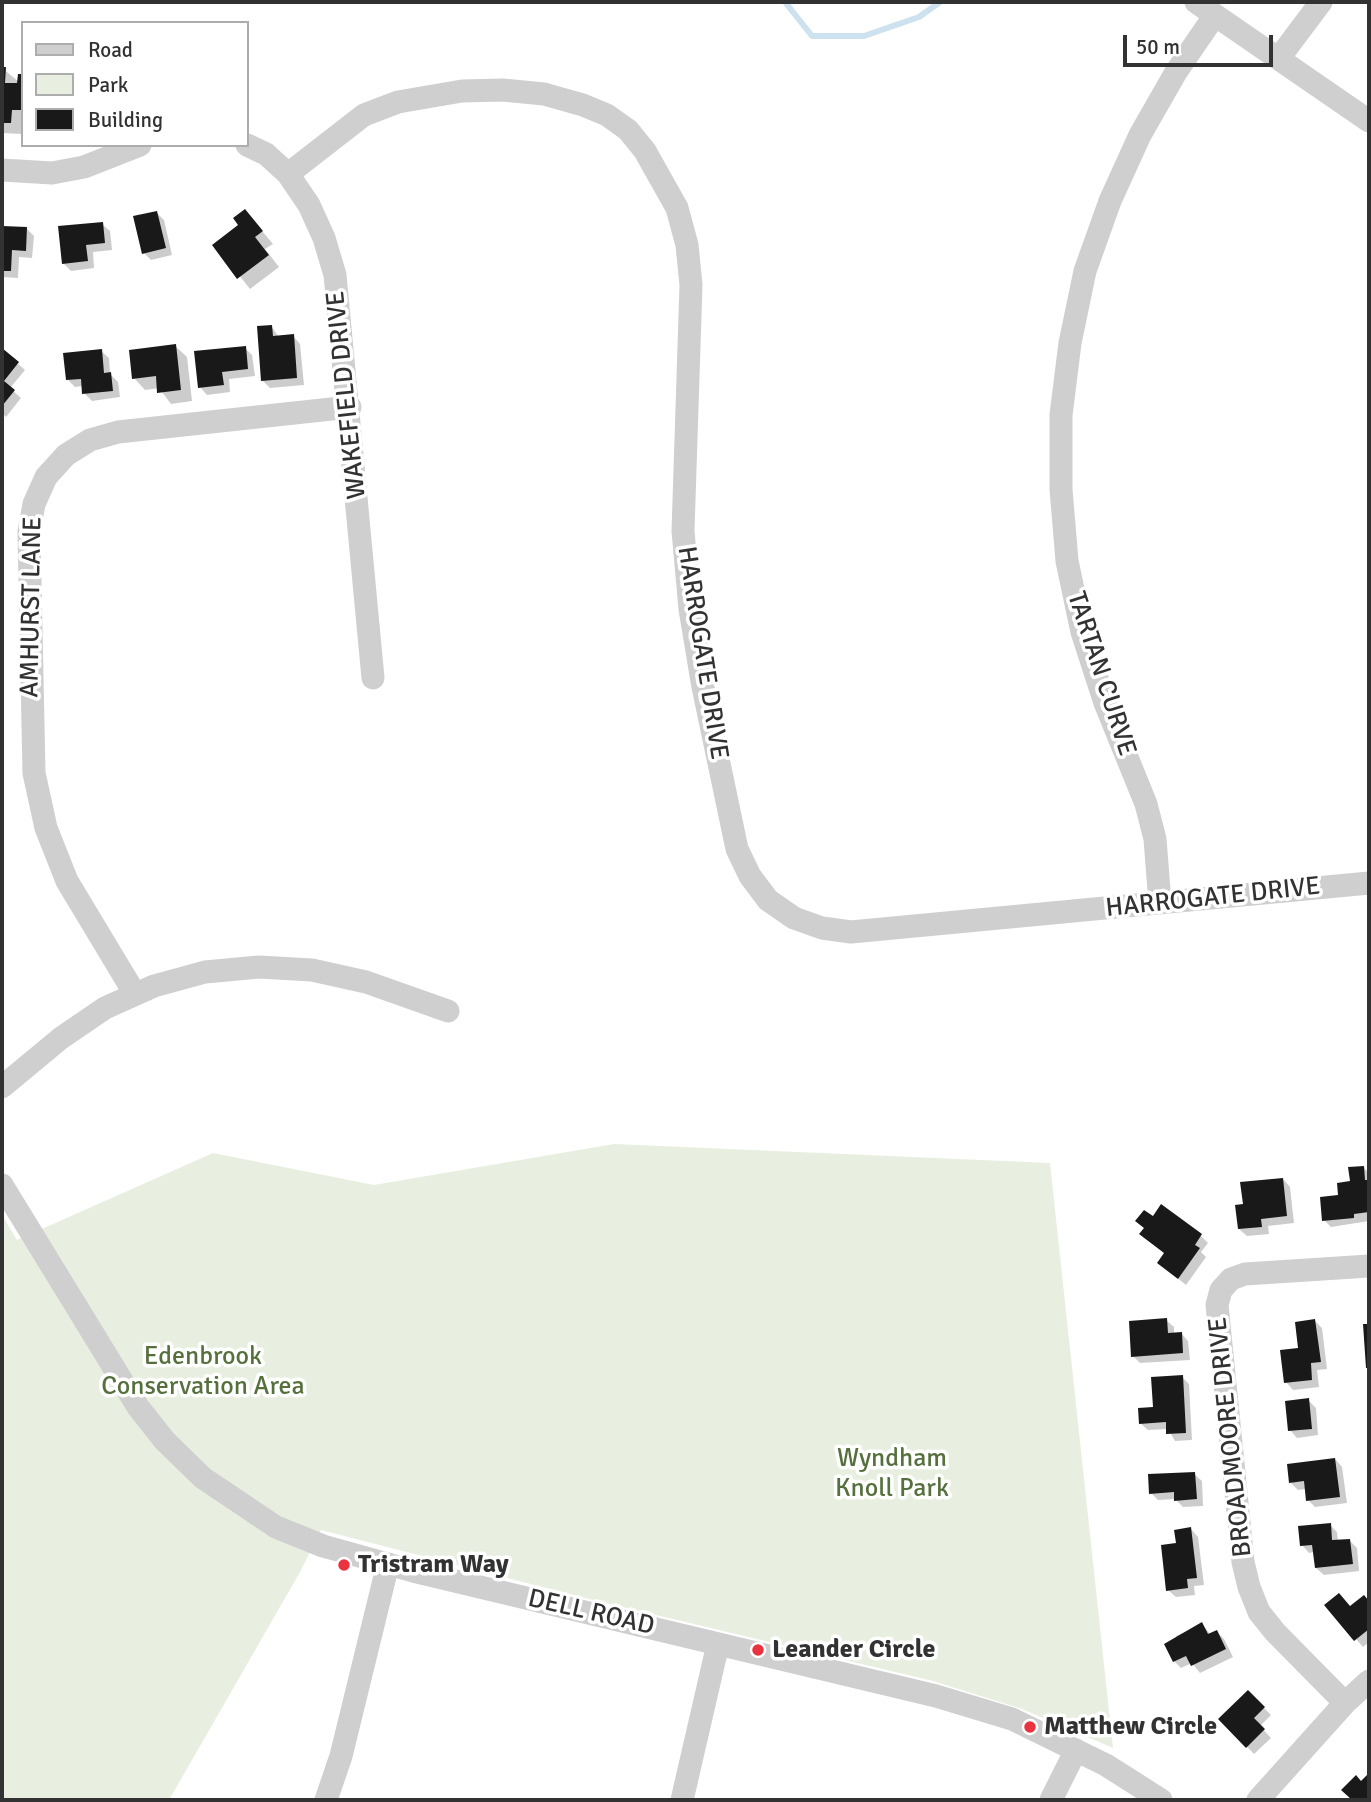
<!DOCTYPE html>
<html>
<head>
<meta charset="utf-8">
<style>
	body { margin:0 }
	#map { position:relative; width:1371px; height:1802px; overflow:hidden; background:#fff; font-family:Signika,sans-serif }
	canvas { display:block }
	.frame { position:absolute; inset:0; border:4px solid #323232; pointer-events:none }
	.legend { position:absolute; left:21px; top:21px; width:228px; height:126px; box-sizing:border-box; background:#fff; border:2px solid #adadad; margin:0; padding:9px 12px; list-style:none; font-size:21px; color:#323232 }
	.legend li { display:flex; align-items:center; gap:14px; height:35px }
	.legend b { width:35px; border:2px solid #adadad }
	.scale { position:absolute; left:1123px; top:35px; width:150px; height:32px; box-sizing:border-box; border:4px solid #323232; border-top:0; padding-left:9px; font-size:21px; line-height:24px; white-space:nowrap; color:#323232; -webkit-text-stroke:5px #fff; paint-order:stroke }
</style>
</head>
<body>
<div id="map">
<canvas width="1371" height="1802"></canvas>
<div class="frame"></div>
<ul class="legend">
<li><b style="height:9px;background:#cfcfcf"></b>Road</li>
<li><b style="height:19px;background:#e8efe0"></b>Park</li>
<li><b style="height:19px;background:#191919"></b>Building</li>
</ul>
<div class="scale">50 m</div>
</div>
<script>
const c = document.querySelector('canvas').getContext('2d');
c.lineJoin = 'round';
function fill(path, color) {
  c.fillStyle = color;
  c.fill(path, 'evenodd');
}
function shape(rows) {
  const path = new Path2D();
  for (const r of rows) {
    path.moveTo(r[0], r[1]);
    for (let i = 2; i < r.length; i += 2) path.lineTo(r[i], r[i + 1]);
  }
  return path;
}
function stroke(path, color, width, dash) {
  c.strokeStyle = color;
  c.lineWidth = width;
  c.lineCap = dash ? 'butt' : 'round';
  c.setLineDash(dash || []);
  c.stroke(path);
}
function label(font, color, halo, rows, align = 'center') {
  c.font = font + ' Signika,sans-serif';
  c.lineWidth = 7;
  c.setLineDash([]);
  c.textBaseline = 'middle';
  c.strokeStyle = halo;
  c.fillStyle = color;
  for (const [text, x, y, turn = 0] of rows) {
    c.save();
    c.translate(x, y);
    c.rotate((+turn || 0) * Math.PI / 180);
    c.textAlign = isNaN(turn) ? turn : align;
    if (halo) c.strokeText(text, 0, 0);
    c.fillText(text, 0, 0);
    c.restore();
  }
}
fill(shape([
	[614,1144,1050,1163,1113,1748,1022,1709,933,1681,589,1599,321,1530,300,1572,169,1800,2,1800,2,1215,17,1240,213,1153,374,1185]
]), '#e8efe0');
fill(shape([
	[2,68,19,82,23,76,22,134,2,133],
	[245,211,273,244,265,249,279,267,250,289,215,245,241,226],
	[157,213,164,220,172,255,151,260,144,253],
	[102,224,110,231,112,250,93,252,94,268,71,271,63,263],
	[2,227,26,228,34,236,32,258,19,257,18,278,2,277],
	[271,326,279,337,293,336,300,344,304,385,270,388,263,381],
	[175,346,187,357,192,401,171,404,159,388,145,390,134,378],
	[245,348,252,355,255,376,229,379,230,392,207,395,200,387],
	[2,350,25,370,10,388,21,398,6,417,2,413],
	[101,351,109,358,110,374,118,382,120,397,92,401,84,393,83,386,75,387,68,380],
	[1363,1167,1369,1173,1369,1221,1331,1227,1324,1220],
	[1283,1179,1290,1187,1294,1223,1268,1226,1269,1234,1247,1236,1239,1229,1245,1205],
	[1153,1219,1201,1236,1208,1243,1201,1252,1206,1257,1186,1285,1159,1263,1166,1254,1145,1229],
	[1166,1320,1174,1327,1174,1334,1181,1333,1188,1341,1190,1360,1140,1363,1133,1356],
	[1315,1321,1322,1328,1327,1369,1317,1370,1319,1387,1293,1390,1286,1382],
	[1182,1377,1189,1384,1192,1440,1175,1441,1168,1429,1148,1430,1140,1423],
	[1308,1400,1316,1408,1318,1435,1297,1438,1290,1430],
	[1335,1459,1342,1467,1347,1503,1315,1507,1308,1500,1306,1489,1298,1490,1291,1483],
	[1194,1474,1202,1481,1203,1506,1183,1507,1175,1499,1158,1500,1151,1493],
	[1330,1525,1337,1532,1338,1542,1349,1540,1357,1548,1359,1571,1324,1575,1316,1568,1314,1552,1309,1553,1302,1545],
	[1191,1529,1198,1537,1204,1585,1194,1586,1195,1595,1176,1597,1168,1590,1178,1545],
	[1364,1597,1369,1602,1369,1642,1363,1647,1327,1605,1351,1608],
	[1202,1624,1211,1635,1217,1632,1224,1639,1233,1657,1200,1673,1192,1663,1181,1668,1174,1661,1176,1636],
	[1248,1692,1271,1715,1260,1726,1271,1738,1254,1754,1221,1719]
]), '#0003');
stroke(shape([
	[785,2,812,36,864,36,919,17,940,2]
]), '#cde1ee', 6);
fill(shape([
	[2,67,6,67,5,83,17,83,18,74,23,74,23,110,12,110,11,123,2,123],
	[245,209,263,231,255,237,269,255,237,279,212,245,238,225,233,218],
	[157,211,166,248,142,254,133,216],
	[103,222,105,243,86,245,88,261,62,264,58,226],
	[2,226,27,227,26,251,12,250,11,271,2,271],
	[272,325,273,336,294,334,297,378,261,381,257,326],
	[176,344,181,390,157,393,156,376,132,379,129,350],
	[246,346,248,369,222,372,224,385,198,388,194,351],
	[2,348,19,362,4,381,15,390,2,406],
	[102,349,104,373,111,372,113,391,82,394,81,379,66,380,63,353],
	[1364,1166,1365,1180,1369,1180,1369,1212,1354,1214,1354,1218,1322,1221,1320,1197,1338,1195,1337,1183,1350,1181,1348,1167],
	[1283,1178,1287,1216,1261,1219,1262,1227,1238,1229,1235,1205,1243,1204,1240,1182],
	[1161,1204,1202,1234,1195,1245,1200,1248,1178,1279,1157,1263,1164,1253,1139,1234,1144,1228,1135,1221,1144,1210,1153,1216],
	[1167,1318,1168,1333,1182,1332,1183,1353,1131,1357,1129,1321],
	[1315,1319,1321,1362,1311,1363,1312,1380,1284,1383,1280,1350,1298,1348,1295,1322],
	[1363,1324,1369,1324,1369,1368,1366,1368],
	[1183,1375,1186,1433,1166,1434,1166,1422,1139,1424,1138,1408,1153,1407,1151,1377],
	[1309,1398,1312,1429,1288,1431,1285,1401],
	[1335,1458,1340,1497,1306,1501,1304,1481,1289,1483,1287,1464],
	[1195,1472,1197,1499,1174,1501,1174,1492,1149,1494,1148,1474],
	[1331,1523,1332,1540,1350,1539,1353,1564,1315,1568,1312,1545,1300,1546,1298,1526],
	[1191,1527,1197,1578,1187,1579,1188,1588,1166,1591,1161,1545,1176,1543,1174,1530],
	[1339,1593,1350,1606,1364,1595,1369,1601,1369,1629,1354,1641,1324,1605],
	[1202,1622,1208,1634,1217,1630,1226,1649,1191,1666,1186,1656,1173,1662,1164,1644],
	[1248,1690,1265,1707,1254,1718,1265,1729,1246,1748,1218,1719],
	[1369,1773,1369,1800,1352,1800,1341,1790,1356,1775,1361,1781]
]), '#191919');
stroke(shape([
	[1196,2,1369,121],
	[1279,58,1321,2],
	[247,145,266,154,288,174,309,205,324,238,335,275,373,678],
	[2,170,52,173,84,167,140,145],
	[288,174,364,115,398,102,462,91,503,90,544,94,583,105,607,115,628,130,645,151,677,208,687,245,691,285,683,531,690,609,703,687,737,849,750,876,768,900,794,918,822,928,851,932,1369,883],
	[1160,903,1155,839,1146,804,1105,703,1082,632,1067,561,1061,489,1061,415,1070,343,1085,271,1110,201,1140,135,1176,72,1215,15],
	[135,994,67,881,46,828,34,773,29,532,34,504,46,477,66,455,90,440,118,432,350,407],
	[2,1087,61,1038,105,1008,154,986,205,972,259,967,312,970,366,982,448,1011],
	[2,1185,138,1407,165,1441,203,1478,276,1527,323,1546,413,1571,936,1696,1012,1719,1106,1765,1161,1800],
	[1345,1703,1275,1632,1259,1612,1249,1587,1243,1562,1217,1305,1221,1290,1231,1279,1245,1274,1369,1266],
	[326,1800,341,1756,388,1564],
	[682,1800,718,1644],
	[1051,1800,1076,1750],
	[1258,1800,1345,1703,1369,1681]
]), '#cfcfcf', 23);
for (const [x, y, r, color] of [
	[344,1565,7,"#eb323f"],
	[758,1650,7,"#eb323f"],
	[1030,1727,7,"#eb323f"]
]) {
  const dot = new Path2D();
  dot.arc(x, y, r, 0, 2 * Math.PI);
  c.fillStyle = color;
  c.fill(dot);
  stroke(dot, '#fff', 2.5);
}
label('26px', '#323232', '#fff', [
	["WAKEFIELD DRIVE",347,395,-96],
	["AMHURST LANE",32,607,-89],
	["HARROGATE DRIVE",702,653,81],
	["TARTAN CURVE",1101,674,72],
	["HARROGATE DRIVE",1213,898,-6],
	["BROADMOORE DRIVE",1231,1437,-96],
	["DELL ROAD",591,1613,13]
]);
label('26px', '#55703d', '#fff', [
	["Edenbrook",203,1357],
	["Conservation Area",203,1387],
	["Wyndham",892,1459],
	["Knoll Park",892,1489]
]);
label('bold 26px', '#323232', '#fff', [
	["Tristram Way",358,1565],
	["Leander Circle",772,1650],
	["Matthew Circle",1044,1727]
], 'left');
</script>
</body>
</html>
